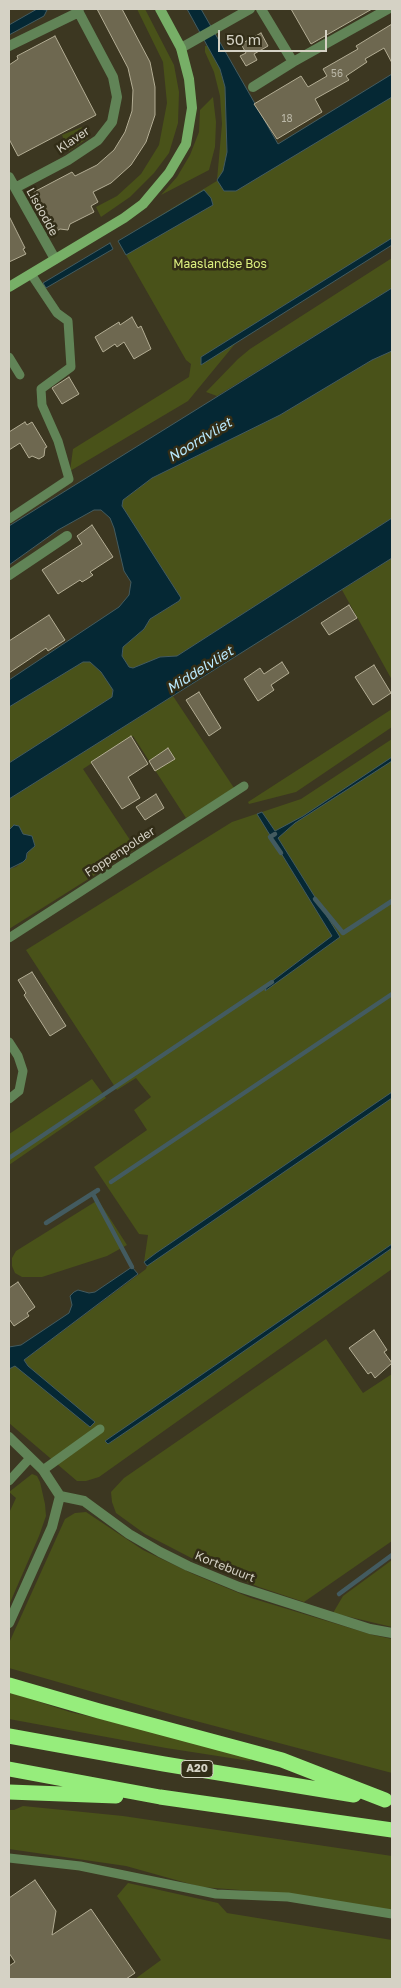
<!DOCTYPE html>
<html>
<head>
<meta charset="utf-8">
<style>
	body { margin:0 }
	#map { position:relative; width:401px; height:1988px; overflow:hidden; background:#3c3721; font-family:"Golos Text",sans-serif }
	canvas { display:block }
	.frame { position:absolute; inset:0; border:10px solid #d5d2c5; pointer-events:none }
	.scale { position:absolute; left:218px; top:30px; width:109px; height:22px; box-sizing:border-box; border:2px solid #d5d2c5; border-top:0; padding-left:6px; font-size:15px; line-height:18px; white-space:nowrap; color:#d5d2c5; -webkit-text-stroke:4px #322d17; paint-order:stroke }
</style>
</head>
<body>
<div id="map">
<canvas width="401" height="1988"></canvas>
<div class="frame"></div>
<div class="scale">50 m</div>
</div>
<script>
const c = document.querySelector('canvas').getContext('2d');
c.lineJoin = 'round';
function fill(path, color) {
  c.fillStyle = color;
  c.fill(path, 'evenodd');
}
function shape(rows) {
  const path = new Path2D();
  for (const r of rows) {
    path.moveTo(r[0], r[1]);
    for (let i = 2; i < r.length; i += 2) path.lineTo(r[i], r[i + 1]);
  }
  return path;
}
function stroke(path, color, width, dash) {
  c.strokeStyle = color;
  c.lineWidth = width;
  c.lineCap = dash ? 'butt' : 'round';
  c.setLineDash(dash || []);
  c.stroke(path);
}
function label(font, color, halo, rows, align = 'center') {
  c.font = font + ' "Golos Text",sans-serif';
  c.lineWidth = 5;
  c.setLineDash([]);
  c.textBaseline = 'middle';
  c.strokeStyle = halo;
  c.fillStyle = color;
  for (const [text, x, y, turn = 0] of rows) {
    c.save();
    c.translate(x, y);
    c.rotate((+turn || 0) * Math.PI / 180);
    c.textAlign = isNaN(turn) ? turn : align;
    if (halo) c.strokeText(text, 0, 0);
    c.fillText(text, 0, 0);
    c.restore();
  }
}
fill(shape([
	[137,9,145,9,174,65,179,92,178,123,169,153,154,173,130,197,101,217,96,207,117,196,141,174,159,145,167,103,163,62],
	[205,46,209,46,220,69,225,87,227,152,223,172,217,180,222,124,220,96,214,72,205,52],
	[392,86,392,241,239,339,188,401,70,471,73,449,189,377,191,364,186,360,118,241,248,162],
	[213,97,216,122,215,147,209,170,161,195,177,177,190,155,199,132,200,110],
	[82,127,88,138,69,151,62,135],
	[392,258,392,288,217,396,206,392,238,359,250,349],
	[392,351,392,518,177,656,160,657,141,667,133,668,129,667,122,656,123,647,144,629,150,619,179,601,122,506,123,500,152,478,280,415,372,360],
	[392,558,392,680,342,590],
	[83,662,90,662,101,672,112,687,112,697,9,763,9,707],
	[173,696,234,788,186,818,133,736,83,769,136,849,9,929,9,869,16,867,26,859,29,850,20,830,12,827,9,830,9,799],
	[392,709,392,727,296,792,249,804,248,802],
	[392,739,392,1244,106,1441,108,1444,392,1248,392,1269,99,1477,86,1481,77,1481,9,1423,9,1369,15,1365,90,1427,28,1366,24,1360,146,1269,147,1266,144,1262,148,1235,139,1234,94,1167,147,1130,134,1110,151,1097,136,1078,117,1090,26,950,232,822,301,799],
	[92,1079,106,1098,9,1165,9,1134],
	[98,1200,127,1245,107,1256,42,1277,22,1277,15,1273,12,1266,12,1258,16,1251],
	[326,1339,363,1393,392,1374,392,1541,304,1602,259,1587,203,1564,145,1534,116,1513,112,1502,111,1492,124,1478],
	[32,1474,37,1476,40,1482,45,1504,46,1516,39,1536,9,1605,9,1513,16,1498,9,1492],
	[86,1512,143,1550,193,1574,251,1598,373,1635,392,1639,392,1773,177,1716,9,1668,9,1643,65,1519,75,1513],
	[392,1560,392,1627,333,1613,343,1596],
	[9,1692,70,1712,131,1726,252,1758,250,1761,166,1748,9,1719],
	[23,1806,123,1816,392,1856,392,1910,292,1894,201,1887,126,1866,9,1849,9,1810,14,1810],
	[128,1883,218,1903,227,1913,392,1940,392,1979,135,1979,161,1960,117,1896]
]), '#495219');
const water = shape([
	[37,9,47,10,44,16,9,35,9,25,37,9],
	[187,9,201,9,278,144,392,74,392,97,236,191,224,191,217,180,223,171,227,152,225,87,220,69,187,9],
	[204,190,211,198,213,205,126,255,118,241,204,190],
	[392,238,392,245,201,365,201,357,392,238],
	[110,243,113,249,46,288,43,283,110,243],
	[392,288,392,351,372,360,280,415,152,478,123,500,122,506,181,598,179,601,150,619,144,629,123,647,122,656,129,667,133,668,160,657,177,656,392,518,392,558,9,799,9,763,112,697,113,690,101,672,90,662,83,662,9,707,9,680,119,607,129,595,131,582,124,571,114,528,110,518,101,510,94,510,58,530,9,565,9,526,392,288],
	[392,757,392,761,295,823,278,838,340,937,265,991,267,985,332,936,257,814,262,812,275,831,303,816,392,757],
	[14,825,19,826,23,834,32,836,35,846,27,853,26,859,23,862,9,869,9,830,14,825],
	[392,1092,392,1098,147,1266,144,1262,156,1253,392,1092],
	[392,1244,392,1248,204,1379,108,1444,105,1441,392,1244],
	[132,1267,138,1274,24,1360,28,1366,95,1422,90,1427,15,1366,9,1369,9,1347,21,1345,69,1313,72,1305,70,1296,74,1292,78,1290,89,1293,95,1292,132,1267]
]);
fill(water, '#052834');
stroke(water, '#435b60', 1);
stroke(shape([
	[275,834,270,837,281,853],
	[315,899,343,933,392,901],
	[9,1158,272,982],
	[111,1182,392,994],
	[93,1194,132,1267],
	[46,1223,98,1190],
	[339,1594,392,1555]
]), '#435b60', 4.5);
const building = shape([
	[97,9,122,9,150,62,155,87,155,115,146,142,131,165,111,183,93,192,98,202,91,206,94,212,70,224,68,230,60,229,55,232,34,192,72,172,75,176,97,165,114,150,125,132,132,111,133,90,128,68,97,9],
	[291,9,372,9,311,44,291,9],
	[392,24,392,63,384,48,365,59,367,62,346,76,349,80,315,99,322,112,277,139,254,104,301,76,308,87,327,76,323,69,358,49,356,46,392,24],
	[261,33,268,46,254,54,257,60,246,66,240,56,246,53,241,44,261,33],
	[55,36,96,115,18,156,9,139,9,65,18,59,17,56,55,36],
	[9,216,25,248,23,249,26,254,9,262,9,216],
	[132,317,138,328,141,326,151,349,134,359,124,342,117,347,115,344,103,352,95,337,119,322,120,325,132,317],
	[69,377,79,394,62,404,52,388,69,377],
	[25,422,27,425,32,422,47,447,45,448,44,456,39,459,32,456,29,458,20,443,9,450,9,432,25,422],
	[92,525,113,557,90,572,93,575,87,579,82,582,80,580,58,594,42,570,82,544,77,536,92,525],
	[349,605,357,618,329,635,321,623,349,605],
	[49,615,65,640,48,651,46,648,9,673,9,641,49,615],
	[282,662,289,673,271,685,274,690,258,701,244,679,260,668,264,674,282,662],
	[374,665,391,693,373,705,355,677,374,665],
	[199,692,221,728,209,736,186,700,199,692],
	[131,736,148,764,128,777,140,798,122,809,91,762,131,736],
	[168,748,175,759,155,771,149,761,168,748],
	[156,794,164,808,145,820,136,807,156,794],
	[32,972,66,1026,50,1036,24,995,26,993,18,980,32,972],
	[18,1282,35,1307,27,1313,29,1316,14,1326,9,1319,9,1288,18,1282],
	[374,1330,387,1350,384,1352,392,1363,375,1378,371,1372,368,1374,349,1348,374,1330],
	[35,1880,56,1911,52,1935,91,1909,135,1973,126,1979,9,1979,9,1966,15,1962,9,1953,9,1898,35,1880]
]);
fill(building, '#6e6850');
stroke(building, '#b3ad94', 1);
stroke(shape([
	[9,357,20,375],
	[9,519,69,479,58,441,42,405,41,389,71,367,68,321,57,313,31,274],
	[9,938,244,786],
	[9,1042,18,1056,23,1071,19,1091,9,1099],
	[43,1470,100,1429],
	[9,1481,30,1458],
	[9,1858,80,1866,216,1894,288,1897,392,1914]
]), '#618457', 9);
stroke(shape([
	[261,9,293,62,388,9],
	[9,46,79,12],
	[181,48,250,9],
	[253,87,293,62],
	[9,177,55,259],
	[15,188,68,160,98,140,112,122,117,97,113,77,77,9],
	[9,575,67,536],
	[9,1437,43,1470,60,1496,84,1501,129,1534,160,1552,188,1566,239,1587,370,1629,392,1633],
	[9,1623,52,1527,60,1496]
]), '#618457', 10);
stroke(shape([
	[9,287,124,218,143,204,169,173,186,144,192,108,189,79,181,48,160,9]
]), '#77af67', 10);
stroke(shape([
	[9,1685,99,1711,282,1760,385,1800],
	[9,1736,164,1764,354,1795],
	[9,1769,160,1797,392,1830],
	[9,1792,116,1796]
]), '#96ed7c', 15);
label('10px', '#bbb8a8', null, [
	["56",337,74],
	["18",287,119]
]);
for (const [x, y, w] of [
	[197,1769,32]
]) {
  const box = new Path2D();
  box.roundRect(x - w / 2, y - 8.5, w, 17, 4);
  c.fillStyle = '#322d17';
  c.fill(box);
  stroke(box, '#d5d2c5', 1);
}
label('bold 11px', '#d5d2c5', null, [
	["A20",197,1769]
]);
label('12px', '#d5d2c5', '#322d17', [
	["Klaver",73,140,-34],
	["Lisdodde",42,212,61],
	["Foppenpolder",120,852,-33],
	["Kortebuurt",225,1567,22]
]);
label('12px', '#dcf07f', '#322d17', [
	["Maaslandse Bos",220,264]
]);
label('italic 14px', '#baeafe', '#322d17', [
	["Noordvliet",200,440,-31],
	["Middelvliet",200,670,-32]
]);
</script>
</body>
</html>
